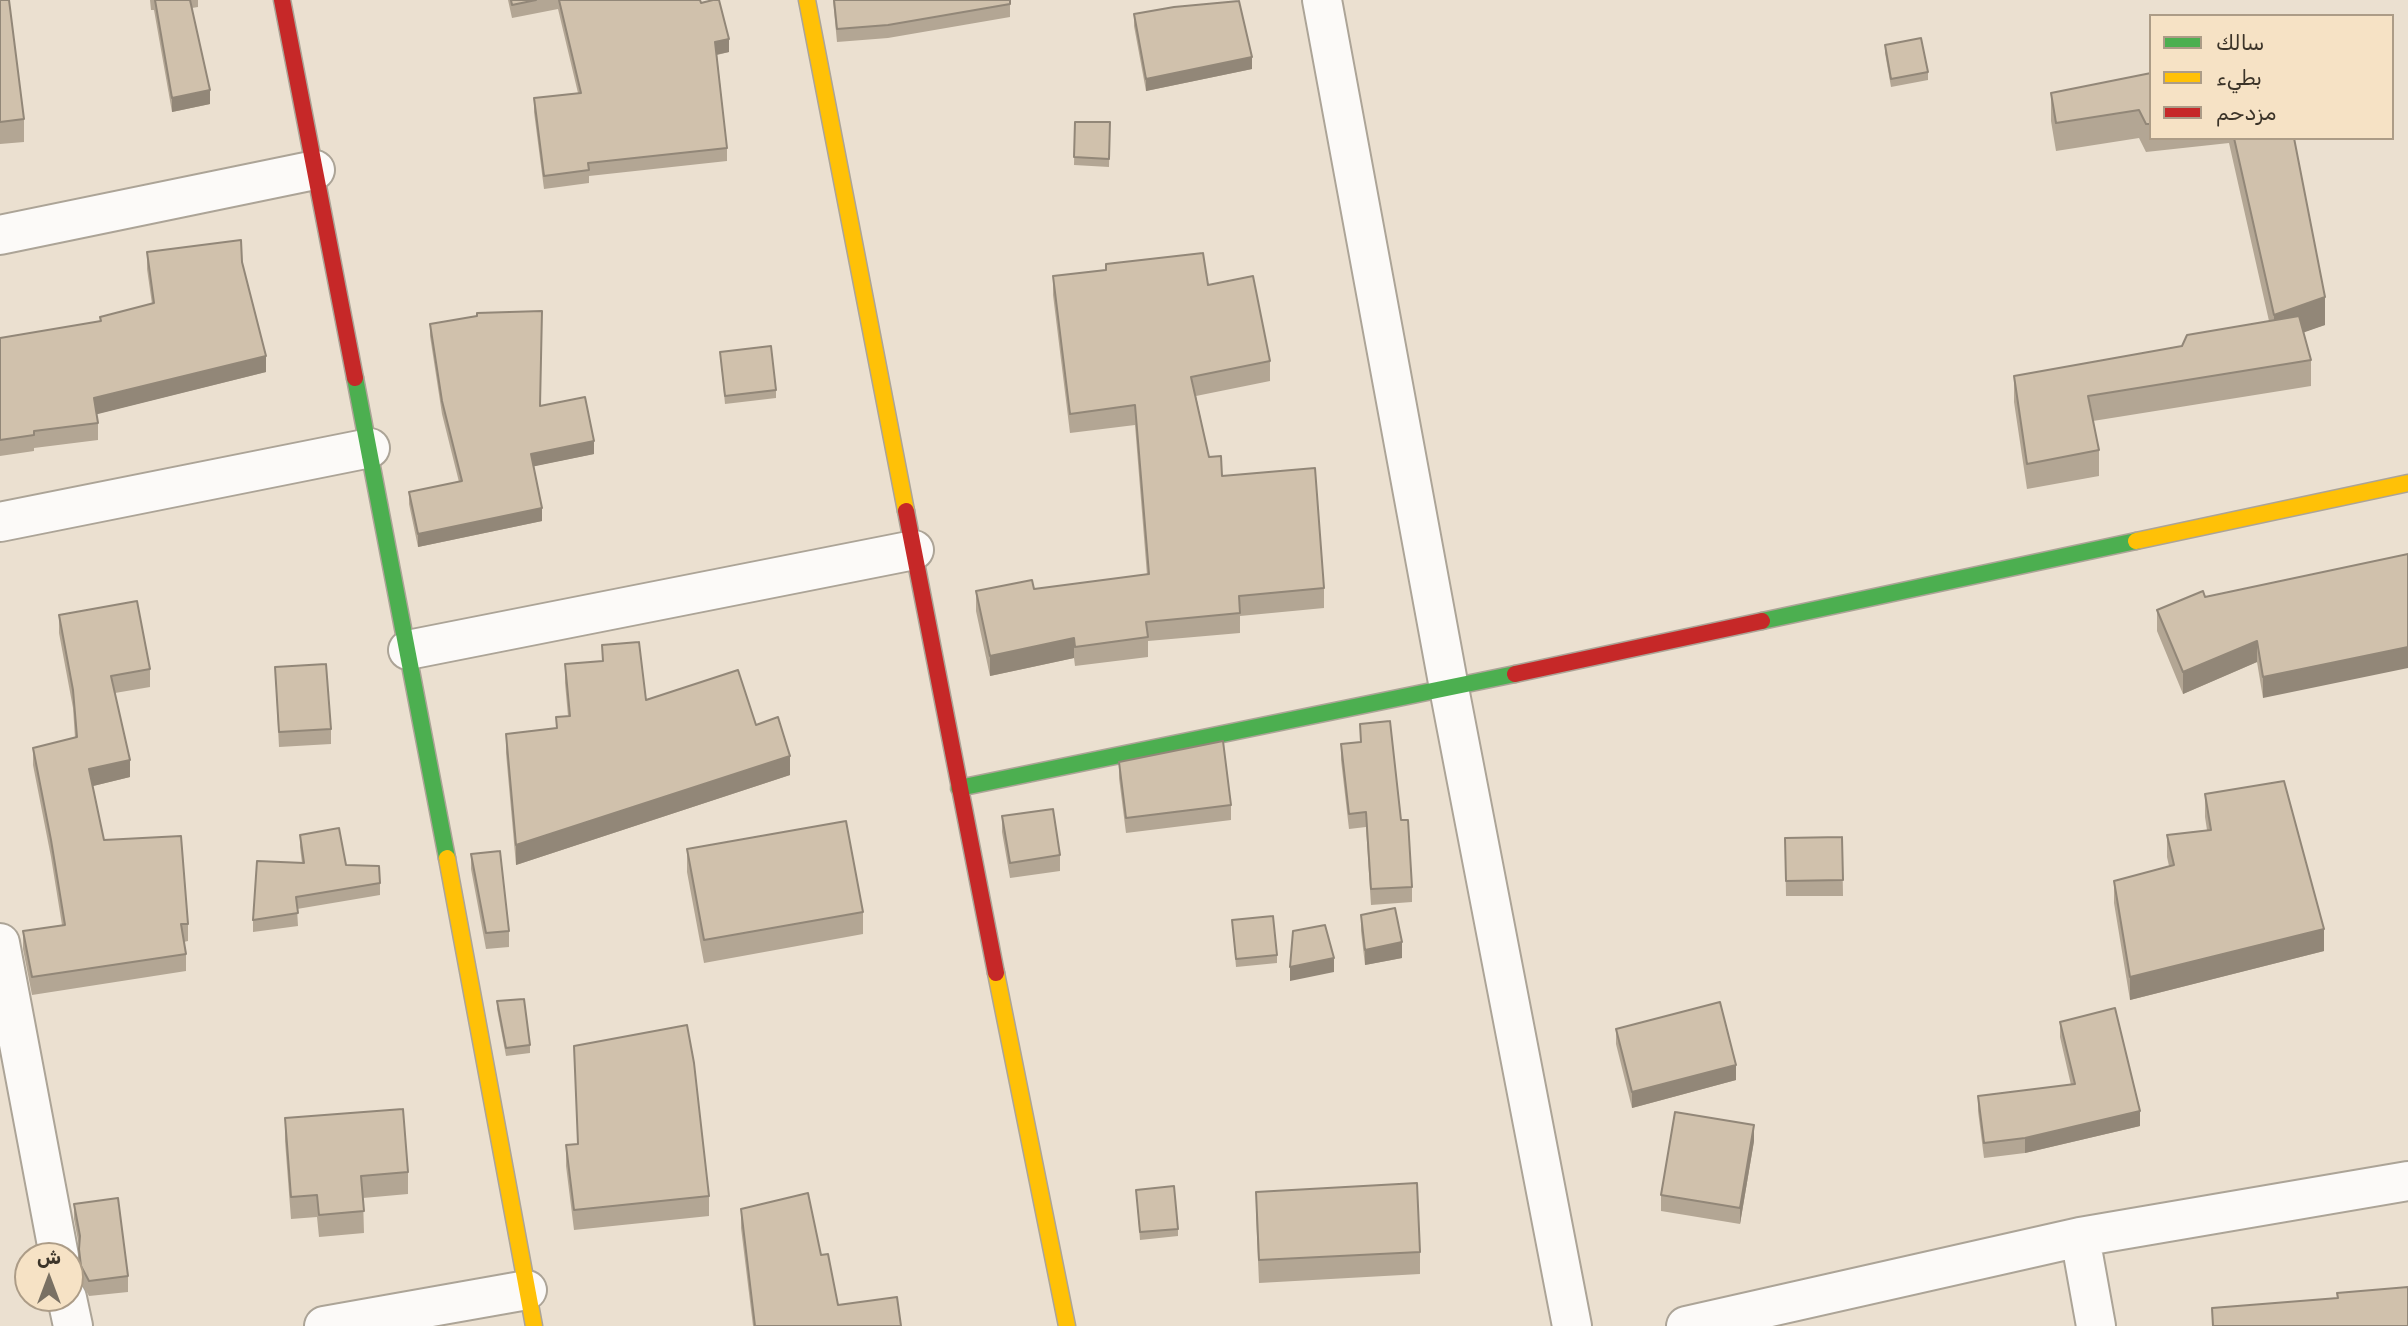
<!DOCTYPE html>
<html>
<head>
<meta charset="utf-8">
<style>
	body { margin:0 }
	#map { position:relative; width:2408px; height:1326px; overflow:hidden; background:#ebe0d0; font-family:Rubik,"Noto Naskh Arabic",sans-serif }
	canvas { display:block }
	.legend { position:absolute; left:2149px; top:14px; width:245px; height:126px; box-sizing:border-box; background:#f6e2c5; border:2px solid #ac9c87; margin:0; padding:9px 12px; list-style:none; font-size:21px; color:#3c3429 }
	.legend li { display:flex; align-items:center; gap:14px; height:35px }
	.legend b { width:35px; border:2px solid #ac9c87 }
	.north { position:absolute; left:14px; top:1242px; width:70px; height:70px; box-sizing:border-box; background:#f6e2c5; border:2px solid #ac9c87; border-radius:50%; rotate:0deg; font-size:19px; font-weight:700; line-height:28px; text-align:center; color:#3c3429 }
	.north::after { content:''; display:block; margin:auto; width:24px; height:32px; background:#797063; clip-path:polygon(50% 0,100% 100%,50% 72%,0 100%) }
</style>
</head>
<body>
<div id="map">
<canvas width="2408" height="1326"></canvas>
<ul class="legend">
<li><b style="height:9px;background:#4caf50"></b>سالك</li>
<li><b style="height:9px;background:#ffc107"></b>بطيء</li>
<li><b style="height:9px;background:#c62828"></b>مزدحم</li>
</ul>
<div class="north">ش</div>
</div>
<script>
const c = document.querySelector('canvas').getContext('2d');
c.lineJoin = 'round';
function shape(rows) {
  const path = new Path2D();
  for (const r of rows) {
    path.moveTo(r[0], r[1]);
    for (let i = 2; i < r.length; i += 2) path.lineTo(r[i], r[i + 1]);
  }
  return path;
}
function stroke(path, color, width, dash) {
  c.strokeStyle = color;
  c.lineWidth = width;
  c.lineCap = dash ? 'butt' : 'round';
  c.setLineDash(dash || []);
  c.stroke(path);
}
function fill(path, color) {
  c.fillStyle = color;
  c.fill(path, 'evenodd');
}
const street = shape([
	[1322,0,1449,688,1572,1326],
	[0,235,315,170],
	[0,522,370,448],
	[408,650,914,550],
	[0,943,59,1256],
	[2080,1237,2096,1326],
	[67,1298,73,1326],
	[324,1326,527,1290],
	[1686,1326,2080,1237,2408,1181]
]);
const fast = shape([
	[355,378,447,858],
	[1762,621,2136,541],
	[959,788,1515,674]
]);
const slow = shape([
	[807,0,906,511],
	[2136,541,2408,483],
	[447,858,534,1326],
	[996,973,1067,1326]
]);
const jam = shape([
	[282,0,355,378],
	[906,511,996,973],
	[1515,674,1762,621]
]);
stroke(street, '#aca497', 42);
stroke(fast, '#aca497', 19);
stroke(slow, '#aca497', 19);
stroke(jam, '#aca497', 19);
stroke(street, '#fcfaf8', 38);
stroke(fast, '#4caf50', 16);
stroke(slow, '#ffc107', 16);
stroke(jam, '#c62828', 16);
fill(shape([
	[0,0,24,119,24,142,0,144],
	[150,0,198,0,198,7,192,8,210,104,172,112,154,10,151,10],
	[508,0,700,0,729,52,717,55,727,148,727,161,589,176,589,183,544,189,534,112,534,98,578,93,558,9,512,18],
	[833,0,1010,0,1010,17,888,38,837,42],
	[1134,14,1252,69,1146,91,1134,26],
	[1885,45,1928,72,1928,80,1891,87,1885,53],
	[2151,73,2151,138,2294,138,2325,325,2303,332,2311,360,2311,386,2093,421,2099,450,2099,476,2027,489,2014,402,2014,376,2182,346,2269,321,2229,143,2146,152,2139,138,2056,151,2051,121,2051,93],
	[1075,122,1110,122,1109,167,1074,165],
	[147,252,242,262,266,372,96,414,98,423,98,440,34,448,34,451,0,456,0,338,100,321,100,317,152,304,147,269],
	[1106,264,1208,285,1270,361,1270,381,1196,396,1209,457,1222,476,1324,588,1324,608,1240,616,1240,633,1148,641,1148,657,1075,666,1074,658,990,676,976,611,976,591,1034,589,1147,575,1135,425,1070,433,1053,295,1053,276,1106,270],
	[430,324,540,406,594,454,534,466,542,521,418,547,409,504,409,492,459,482,442,414,430,336],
	[720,352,776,390,776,398,725,404],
	[2408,554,2263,698,2257,662,2183,694,2157,631,2157,610,2205,597],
	[59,615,150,669,150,687,115,693,130,777,93,786,104,840,188,924,188,941,184,942,186,954,186,971,32,995,23,949,23,931,62,925,51,857,33,765,33,748,75,738,73,708,59,633],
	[602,645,646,700,756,725,790,775,516,865,506,753,506,734,556,729,556,717,568,716,565,683,565,664,602,661],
	[275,667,331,729,331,744,279,747],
	[1360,724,1401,820,1412,887,1412,902,1371,905,1366,827,1349,829,1341,760,1341,744,1360,742],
	[1119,762,1231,805,1231,820,1126,833,1119,778],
	[2205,794,2324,951,2130,1000,2114,903,2114,881,2169,866,2167,857,2167,835,2207,830,2205,817],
	[1002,816,1060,855,1060,871,1010,878,1002,832],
	[300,835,346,865,380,883,380,895,297,909,298,926,253,932,253,920,302,863,300,847],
	[1842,837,1843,896,1786,896,1785,838],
	[687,849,863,912,863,934,704,963,687,872],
	[471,854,509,931,509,947,486,949,471,869],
	[1361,915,1402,958,1365,965,1361,931],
	[1232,920,1277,955,1277,963,1236,967],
	[497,1001,530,1045,530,1053,506,1056,497,1009],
	[2060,1022,2140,1126,2025,1153,1984,1158,1978,1111,1978,1096,2071,1085,2060,1037],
	[1616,1029,1736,1080,1632,1108,1616,1044],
	[574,1046,709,1196,709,1216,574,1230,566,1166,566,1145,578,1144],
	[285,1118,408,1172,408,1194,363,1198,364,1233,319,1237,317,1217,291,1219,285,1141],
	[1754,1141,1740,1224,1661,1211,1661,1195],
	[1136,1190,1178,1229,1178,1236,1140,1240],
	[1256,1192,1420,1252,1420,1274,1259,1283,1256,1214],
	[74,1204,128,1276,128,1292,89,1296,81,1282,79,1264,79,1246,74,1219],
	[741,1209,821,1255,838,1305,901,1326,753,1326,741,1228]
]), '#b3a694');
fill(shape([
	[729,39,729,52,715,55,715,42],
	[1252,57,1252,69,1146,91,1146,79],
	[210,90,210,104,172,112,172,98],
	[2325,297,2325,325,2274,343,2274,315],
	[266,356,266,372,94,415,94,398],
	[594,441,594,454,531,467,531,454],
	[542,508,542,521,418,547,418,534],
	[1074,638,1074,658,990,676,990,656],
	[2257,641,2257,662,2183,694,2183,672],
	[2408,647,2408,668,2263,698,2263,677],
	[790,756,790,775,516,865,516,845],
	[130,760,130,777,89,787,89,769],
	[2324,929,2324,951,2130,1000,2130,977],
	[1402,942,1402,958,1365,965,1365,950],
	[1334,958,1334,972,1290,981,1290,967],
	[1736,1065,1736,1080,1632,1108,1632,1092],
	[2140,1111,2140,1126,2025,1153,2025,1138],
	[1754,1125,1754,1141,1740,1224,1740,1208]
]), '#928778');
const building = shape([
	[0,0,9,0,24,119,0,122,0,0],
	[155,0,190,0,210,90,172,98,155,0],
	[511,0,536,0,512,5,511,0],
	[559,0,700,0,701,3,713,0,719,0,729,39,715,42,727,148,588,163,589,170,544,176,534,98,581,93,559,0],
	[834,0,1010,0,1010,4,888,25,837,29,834,0],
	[1239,1,1252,57,1146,79,1134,14,1174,7,1239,1],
	[1921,38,1928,72,1891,79,1885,45,1921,38],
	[2151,73,2151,124,2146,124,2139,110,2056,123,2051,93,2151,73],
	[1075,122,1110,122,1109,159,1074,157,1075,122],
	[2234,138,2294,138,2325,297,2274,315,2234,138],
	[241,240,242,262,266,356,94,398,98,423,34,431,34,435,0,440,0,338,101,321,100,317,154,303,147,252,241,240],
	[1203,253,1208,285,1253,276,1270,361,1191,377,1209,457,1221,456,1222,476,1315,468,1324,588,1239,596,1240,613,1146,622,1148,637,1075,647,1074,638,990,656,976,591,1032,580,1034,589,1149,574,1135,405,1070,414,1053,276,1106,270,1106,264,1203,253],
	[542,311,540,406,585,397,594,441,531,454,542,508,418,534,409,492,462,481,442,401,430,324,477,316,477,313,542,311],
	[2299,316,2311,360,2088,396,2099,450,2027,464,2014,376,2182,346,2187,335,2299,316],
	[771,346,776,390,725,396,720,352,771,346],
	[2408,554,2408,647,2263,677,2257,641,2183,672,2157,610,2203,591,2205,597,2408,554],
	[137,601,150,669,111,676,130,760,89,769,104,840,181,836,188,924,181,924,186,954,32,977,23,931,65,925,51,840,33,748,77,737,73,690,59,615,137,601],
	[639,642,646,700,738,670,756,725,778,717,790,756,516,845,506,734,557,728,556,717,570,716,565,664,603,661,602,645,639,642],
	[326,664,331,729,279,732,275,667,326,664],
	[1390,721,1401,820,1408,820,1412,887,1371,889,1366,812,1349,814,1341,744,1361,742,1360,724,1390,721],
	[1223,741,1231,805,1126,818,1119,762,1223,741],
	[2284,781,2324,929,2130,977,2114,881,2174,865,2167,835,2211,830,2205,794,2284,781],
	[1053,809,1060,855,1010,863,1002,816,1053,809],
	[846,821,863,912,704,940,687,849,846,821],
	[339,828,346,865,379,866,380,883,296,897,298,913,253,920,257,861,304,863,300,835,339,828],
	[1842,837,1843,880,1786,881,1785,838,1842,837],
	[500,851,509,931,486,933,471,854,500,851],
	[1395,908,1402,942,1365,950,1361,915,1395,908],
	[1273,916,1277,955,1236,959,1232,920,1273,916],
	[1325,925,1334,958,1290,967,1293,931,1325,925],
	[524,999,530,1045,506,1048,497,1001,524,999],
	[1720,1002,1736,1065,1632,1092,1616,1029,1720,1002],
	[2115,1008,2140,1111,2025,1138,1984,1143,1978,1096,2075,1084,2060,1022,2115,1008],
	[687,1025,694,1063,709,1196,574,1210,566,1145,578,1144,574,1046,687,1025],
	[403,1109,408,1172,361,1176,364,1211,319,1215,317,1195,291,1197,285,1118,403,1109],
	[1675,1112,1754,1125,1740,1208,1661,1195,1675,1112],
	[1417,1183,1420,1252,1259,1260,1256,1192,1417,1183],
	[1174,1186,1178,1229,1140,1232,1136,1190,1174,1186],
	[808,1193,821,1255,828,1254,838,1305,897,1297,901,1326,755,1326,741,1209,808,1193],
	[118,1198,128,1276,89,1281,81,1266,79,1249,80,1236,74,1204,118,1198],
	[2408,1287,2408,1326,2213,1326,2212,1308,2338,1298,2337,1293,2408,1287]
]);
fill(building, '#d0c1ac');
stroke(building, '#928778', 2);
</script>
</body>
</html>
